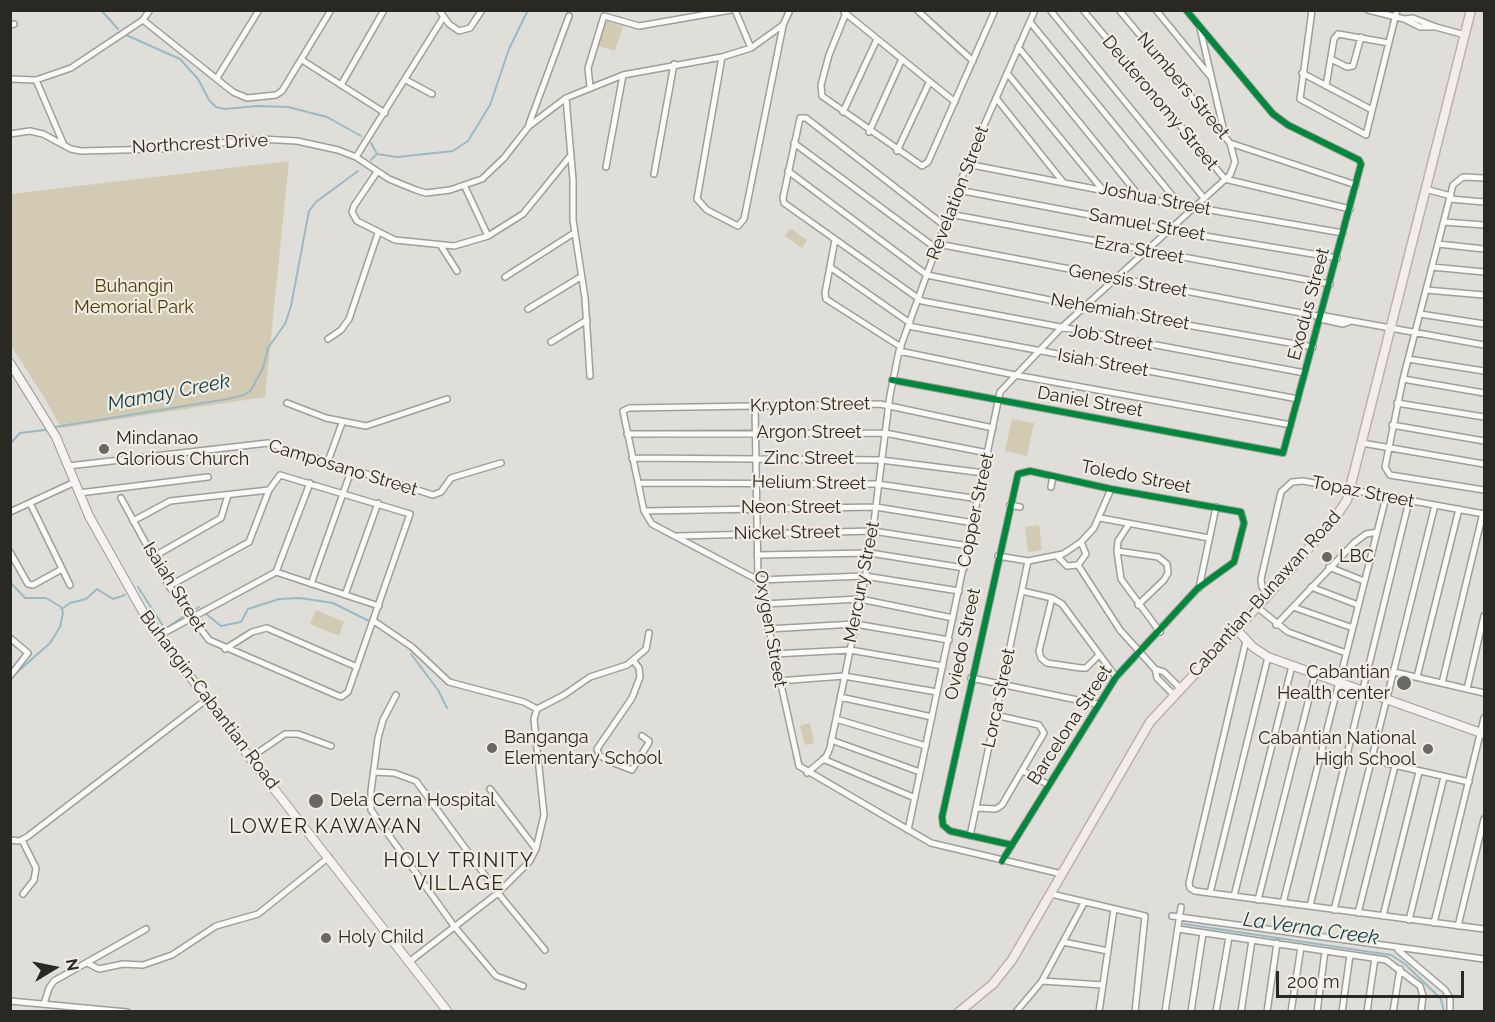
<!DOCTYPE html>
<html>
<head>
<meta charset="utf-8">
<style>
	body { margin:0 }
	#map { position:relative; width:1495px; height:1022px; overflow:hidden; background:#e0ded8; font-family:Raleway,sans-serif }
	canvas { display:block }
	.frame { position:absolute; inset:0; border:12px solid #292823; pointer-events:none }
	.north { position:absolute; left:24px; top:938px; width:60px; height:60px; -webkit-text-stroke:4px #f1ece1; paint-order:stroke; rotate:80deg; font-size:16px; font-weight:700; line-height:24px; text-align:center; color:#292823 }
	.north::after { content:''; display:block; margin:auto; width:21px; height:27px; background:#292823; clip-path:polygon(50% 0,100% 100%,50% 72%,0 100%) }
	.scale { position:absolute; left:1276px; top:971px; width:188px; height:27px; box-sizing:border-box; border:3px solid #292823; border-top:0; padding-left:8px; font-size:18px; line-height:21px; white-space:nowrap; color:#292823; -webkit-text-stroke:4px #f1ece1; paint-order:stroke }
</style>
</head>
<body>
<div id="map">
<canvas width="1495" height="1022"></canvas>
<div class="frame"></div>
<div class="north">N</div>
<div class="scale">200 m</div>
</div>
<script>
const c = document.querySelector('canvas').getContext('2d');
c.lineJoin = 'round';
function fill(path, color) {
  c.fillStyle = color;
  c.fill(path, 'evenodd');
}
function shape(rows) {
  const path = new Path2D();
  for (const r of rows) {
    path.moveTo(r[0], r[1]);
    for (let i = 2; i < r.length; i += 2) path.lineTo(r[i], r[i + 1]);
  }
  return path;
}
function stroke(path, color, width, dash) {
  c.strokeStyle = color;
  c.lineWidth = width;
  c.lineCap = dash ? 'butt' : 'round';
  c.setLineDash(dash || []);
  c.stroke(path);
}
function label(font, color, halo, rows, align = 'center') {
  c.font = font + ' Raleway,sans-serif';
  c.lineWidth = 4.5;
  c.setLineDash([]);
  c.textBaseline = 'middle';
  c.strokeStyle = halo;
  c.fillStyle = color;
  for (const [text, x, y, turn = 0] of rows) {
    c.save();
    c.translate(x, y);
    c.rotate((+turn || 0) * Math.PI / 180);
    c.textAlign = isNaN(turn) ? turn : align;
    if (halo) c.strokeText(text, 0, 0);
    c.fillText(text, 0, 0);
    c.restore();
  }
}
fill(shape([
	[605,21,623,26,615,51,598,46],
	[289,161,265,397,61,428,43,395,11,346,11,194],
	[790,228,807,240,802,248,785,236],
	[1012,419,1034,423,1027,456,1005,451],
	[1039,525,1042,550,1028,552,1025,527],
	[316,610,344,622,339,636,310,624],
	[810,723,814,743,805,745,800,726]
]), '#d3cab3');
stroke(shape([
	[101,10,118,29],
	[126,35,180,59,198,79,209,100,216,107,225,109,257,106,288,107,327,117,361,136],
	[371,143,377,154],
	[377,154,397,157,444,152,453,151,468,141,490,105,509,49,528,10],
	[371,160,377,154],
	[55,427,228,399,244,395,251,390,263,368,268,348,285,324,291,306,309,211,316,202,358,171],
	[10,444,20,433,45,430],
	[10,582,25,598,46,598,61,607,63,613,60,627,50,643,14,675],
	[138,587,165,629,184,616],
	[62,609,70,603,86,599,97,589,113,599,125,595],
	[191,612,199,607],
	[205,613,221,626,241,622,248,609,279,599,300,598,333,603,369,621],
	[411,654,438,690,447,708],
	[1184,924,1391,955,1405,964,1441,999,1444,1012]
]), '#99bac5', 2);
const street = shape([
	[439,10,449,24,459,31,470,28,482,10],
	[735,10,751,48],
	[917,10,973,61],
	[1050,10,1204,198],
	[1083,10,1225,179,1350,209],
	[1119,10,1230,143,1356,185],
	[1156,10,1210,76],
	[1312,10,1300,99,1366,135,1397,10],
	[1368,10,1404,19,1413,18,1436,27],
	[844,12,955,102],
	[846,13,829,55,821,85,822,96,922,166,928,162,995,10],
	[1404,19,1420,27,1436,27,1465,35],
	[143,20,233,92,247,98,276,95,282,91,331,10],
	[1030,22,1180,205],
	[10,25,14,24],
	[1200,28,1225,136],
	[1018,47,1140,197],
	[722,57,697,199,707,210,738,226,744,219,783,26],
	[1331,59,1347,67,1353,66,1361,37],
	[302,60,385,113],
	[1007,73,1102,189],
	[1302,73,1372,110],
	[217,78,259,10],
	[10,79,36,80,71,68,143,20,150,10],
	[36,80,63,143],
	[406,80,432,94],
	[341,85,384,10],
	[1326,86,1334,39,1338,34,1389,43],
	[590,87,588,68,604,16,639,26,731,10],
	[566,98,573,180,573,220,585,298,590,376],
	[996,98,1063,182],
	[843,112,877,39],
	[529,124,569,16],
	[869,132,902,59],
	[10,134,30,131,43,134,71,149,81,151,161,149,260,139,297,141,338,150,356,157,389,179,416,190,426,193,450,190,482,179,504,158,529,126,566,98,623,75,722,57,751,48,783,25,790,10],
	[794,143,937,249],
	[897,151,929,83],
	[356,157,443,18],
	[967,164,1141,198,1343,233],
	[606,167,623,75],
	[788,171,927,275,1084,307,1313,347],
	[377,172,354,206,352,212,357,221,395,240,454,246,488,236,523,214,571,155],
	[654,174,674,64],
	[1484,178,1463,177,1453,185,1403,379,1385,467,1390,475,1484,490],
	[465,187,488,236],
	[1425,189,1451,196],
	[958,190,1169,230,1337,258],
	[1450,199,1484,202],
	[949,214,1330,284],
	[1444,222,1484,225],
	[945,226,806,118,800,118,783,198,784,203,922,301,1305,373],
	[835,240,825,293,826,299,901,347],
	[938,244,1317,316,1320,319,1343,324,1349,322],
	[1438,244,1484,249],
	[441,246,457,271],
	[830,267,910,323],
	[1432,267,1484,272],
	[505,277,574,233],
	[1426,290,1484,295],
	[528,309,579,278],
	[1420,314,1484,324],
	[1319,315,1484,345],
	[908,326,1298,399],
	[328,339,341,330,349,319,378,233],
	[551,342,587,320],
	[899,351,1015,375,1291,425],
	[1408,359,1484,371],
	[1403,379,1484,393],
	[892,380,1283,453,1361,164,1359,160,1288,125,1273,114,1186,10],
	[287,403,326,418,366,426,447,399],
	[1397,403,1484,417],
	[755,406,758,580,799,766,931,843,1062,874],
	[1392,425,1484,441],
	[627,434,885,433,988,453],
	[1362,443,1484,464],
	[632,458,881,460,984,473],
	[327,464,342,423],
	[68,466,268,443,433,495,441,492,451,478,501,463],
	[638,483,878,484,979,499],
	[1051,487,1053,476],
	[79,493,208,477],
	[121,498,169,586,209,640,341,697,348,692,410,514,280,475,269,490,249,542,169,586],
	[30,503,70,585],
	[1010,505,1020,507],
	[644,511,876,507,974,523],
	[10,512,75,482],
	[1100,518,1209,538],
	[133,521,170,501,269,490],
	[1129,524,1118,541,1117,551,1121,579,1160,632],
	[678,536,873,531,969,546],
	[1117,551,1158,557,1167,564,1168,573,1164,580,1138,605],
	[10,552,28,584,33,585,62,569],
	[757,555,870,553,964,568],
	[998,556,1028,561,1063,554,1081,542,1094,528,1111,489],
	[153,557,221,518,228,495],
	[1058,557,1067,566,1078,565,1086,554,1081,542],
	[1078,565,1120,630,1155,669,1157,678,1174,695],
	[1329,567,1364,581],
	[276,572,310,483],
	[311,584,351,471],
	[1311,587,1358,605],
	[1199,588,1216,507],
	[959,591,865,576,758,580,652,524,644,511,623,411,629,408,880,404,993,428],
	[1022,591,1052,598,1062,604,1116,677],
	[345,595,378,503],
	[1268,595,1262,587,1261,579,1281,492,1292,482,1303,481,1484,514],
	[1052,598,1039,651,1041,658,1047,663,1081,668,1086,668,1098,656],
	[763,604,860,599,953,618],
	[1257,607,1288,632,1346,653],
	[1293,607,1353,628],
	[374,621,412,647,449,682,524,702,537,709],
	[1276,625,1354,543,1366,534,1377,532],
	[768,629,855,624,949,640],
	[160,635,276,572,379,606],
	[10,638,28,653,10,676],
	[1246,641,1189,883,1190,888,1195,891,1484,929],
	[225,649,252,632,267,628,357,667],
	[773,654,850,650,943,666],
	[633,660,639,668,640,677,632,698,597,749,599,755,609,761,632,770,648,744,649,741,642,736],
	[1155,669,1164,672,1180,688],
	[1394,672,1484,693],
	[1417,677,1459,509],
	[971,678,1097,704],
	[778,681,844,676,937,692],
	[1442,683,1483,513],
	[1467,689,1484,616],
	[396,695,383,720,378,738,371,791,371,810,454,926,496,976,523,986],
	[840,697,932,717],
	[537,709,564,695,590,677,627,665,646,649,649,633],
	[836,719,926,746],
	[831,740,920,772],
	[250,758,285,734,298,734,331,746],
	[823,759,915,798],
	[1372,760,1469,782],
	[1023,771,1049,785],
	[374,772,394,773,416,781,498,893,545,950],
	[807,773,826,757,830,748,870,553,890,395,899,351,967,164,1035,10],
	[490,789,536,849],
	[976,808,996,809,1002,805,1044,733,1039,725,995,715],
	[908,830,1000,392,1061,328,1230,175,1235,162,1230,143],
	[970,836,1028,561],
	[10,840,19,841,27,837,207,699],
	[22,840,36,868,34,880,23,894],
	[1002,861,1116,677,1198,588,1234,562,1244,523,1241,512,1111,489,1030,471,1018,474,942,817,943,825,950,831,1012,845],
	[1210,893,1268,657],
	[1051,894,1145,916,1135,1012],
	[1234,896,1292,666],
	[1258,900,1315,675],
	[1283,903,1386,497],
	[1310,906,1409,501],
	[1334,910,1435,505],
	[1358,913,1395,766],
	[1172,916,1484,959],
	[1383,916,1419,772],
	[1409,920,1444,777],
	[1434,923,1484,718],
	[1458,926,1484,819],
	[1178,929,1386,960,1420,986,1423,996,1421,1012],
	[1063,942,1108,951],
	[1398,950,1445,990,1450,998,1450,1012],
	[409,962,498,893,529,862,536,849,544,815,534,719,537,709],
	[87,963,99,969,123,964,143,965,172,955,216,926,258,914,329,857],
	[1042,981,1103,985],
	[10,1001,127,1012],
	[44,1004,49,988,54,981,146,929],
	[1016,1012,1042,981,1084,903],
	[1099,1012,1114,909],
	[1165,1012,1181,907],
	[1191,1012,1203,933],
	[1216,1012,1229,937],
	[1241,1012,1252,940],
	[1267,1012,1277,943],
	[1291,1012,1301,947],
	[1317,1012,1325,951],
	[1342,1012,1350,955],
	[1367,1012,1375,958],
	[1393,1012,1400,969]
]);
const secondary = shape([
	[10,363,56,437,89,516,143,612,250,758,448,1012],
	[1236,629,1253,647,1268,657,1484,734]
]);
const primary = shape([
	[959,1012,993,984,1012,960,1150,722,1268,595,1335,518,1347,500,1471,10]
]);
stroke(street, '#9f9e99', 8);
stroke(secondary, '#9f9e99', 10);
stroke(primary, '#bcafae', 11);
stroke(street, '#fafaf9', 5);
stroke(secondary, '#f7f3f3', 8);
stroke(primary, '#f4ecec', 8);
stroke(shape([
	[892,380,1283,453,1361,164,1359,160,1288,125,1273,114,1186,10],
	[1002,861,1116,677,1198,588,1234,562,1244,523,1241,512,1111,489,1030,471,1018,474,942,817,943,825,950,831,1012,845]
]), '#00873e', 6);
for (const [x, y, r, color] of [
	[104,449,6,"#696862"],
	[1327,557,6,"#696862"],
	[1404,683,8,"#696862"],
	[492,748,6,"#696862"],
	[1428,749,6,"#696862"],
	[316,801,8,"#696862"],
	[326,938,6,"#696862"]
]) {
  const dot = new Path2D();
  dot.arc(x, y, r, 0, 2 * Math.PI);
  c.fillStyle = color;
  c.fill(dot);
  stroke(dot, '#f1ece1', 2);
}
label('18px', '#292823', '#f1ece1', [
	["Numbers Street",1183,86,50],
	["Deuteronomy Street",1160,103,50],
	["Northcrest Drive",200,144,-3],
	["Revelation Street",958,193,-69],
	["Joshua Street",1155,199,11],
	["Samuel Street",1147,225,10],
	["Ezra Street",1139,250,10],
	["Genesis Street",1128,281,10],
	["Exodus Street",1309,304,-75],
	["Nehemiah Street",1120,312,10],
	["Job Street",1111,338,10],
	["Isiah Street",1103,363,10],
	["Daniel Street",1090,402,10],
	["Krypton Street",810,405,-1],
	["Argon Street",809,433],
	["Zinc Street",809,459],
	["Camposano Street",343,468,17],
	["Toledo Street",1136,477,11],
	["Helium Street",809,483,1],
	["Topaz Street",1363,492,11],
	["Neon Street",791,508],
	["Copper Street",976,510,-78],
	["Nickel Street",787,533,-1],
	["Mercury Street",862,582,-79],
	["Isaiah Street",174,587,58],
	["Cabantian-Bunawan Road",1265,594,-48],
	["Oxygen Street",770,629,80],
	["Oviedo Street",963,644,-78],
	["Lorca Street",999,698,-78],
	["Buhangin-Cabantian Road",209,700,53],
	["Barcelona Street",1070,725,-57]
]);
label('18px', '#4d3b06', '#f1ece1', [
	["Buhangin",134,287],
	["Memorial Park",134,308]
]);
label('18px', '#292823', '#f1ece1', [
	["Mindanao",116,439],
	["Glorious Church",116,460],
	["LBC",1339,557],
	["Cabantian",1390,673,"right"],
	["Health center",1390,694,"right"],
	["Banganga",504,738],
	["Elementary School",504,759],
	["Cabantian National",1416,739,"right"],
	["High School",1416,760,"right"],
	["Dela Cerna Hospital",330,801],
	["Holy Child",338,938]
], 'left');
label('italic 20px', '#123d4b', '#f1ece1', [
	["Mamay Creek",169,393,-11],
	["La Verna Creek",1311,929,8]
]);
c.letterSpacing = '1.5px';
label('20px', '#292823', '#f1ece1', [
	["LOWER KAWAYAN",326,827],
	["HOLY TRINITY",459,861],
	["VILLAGE",459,884]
]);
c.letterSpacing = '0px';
</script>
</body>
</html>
